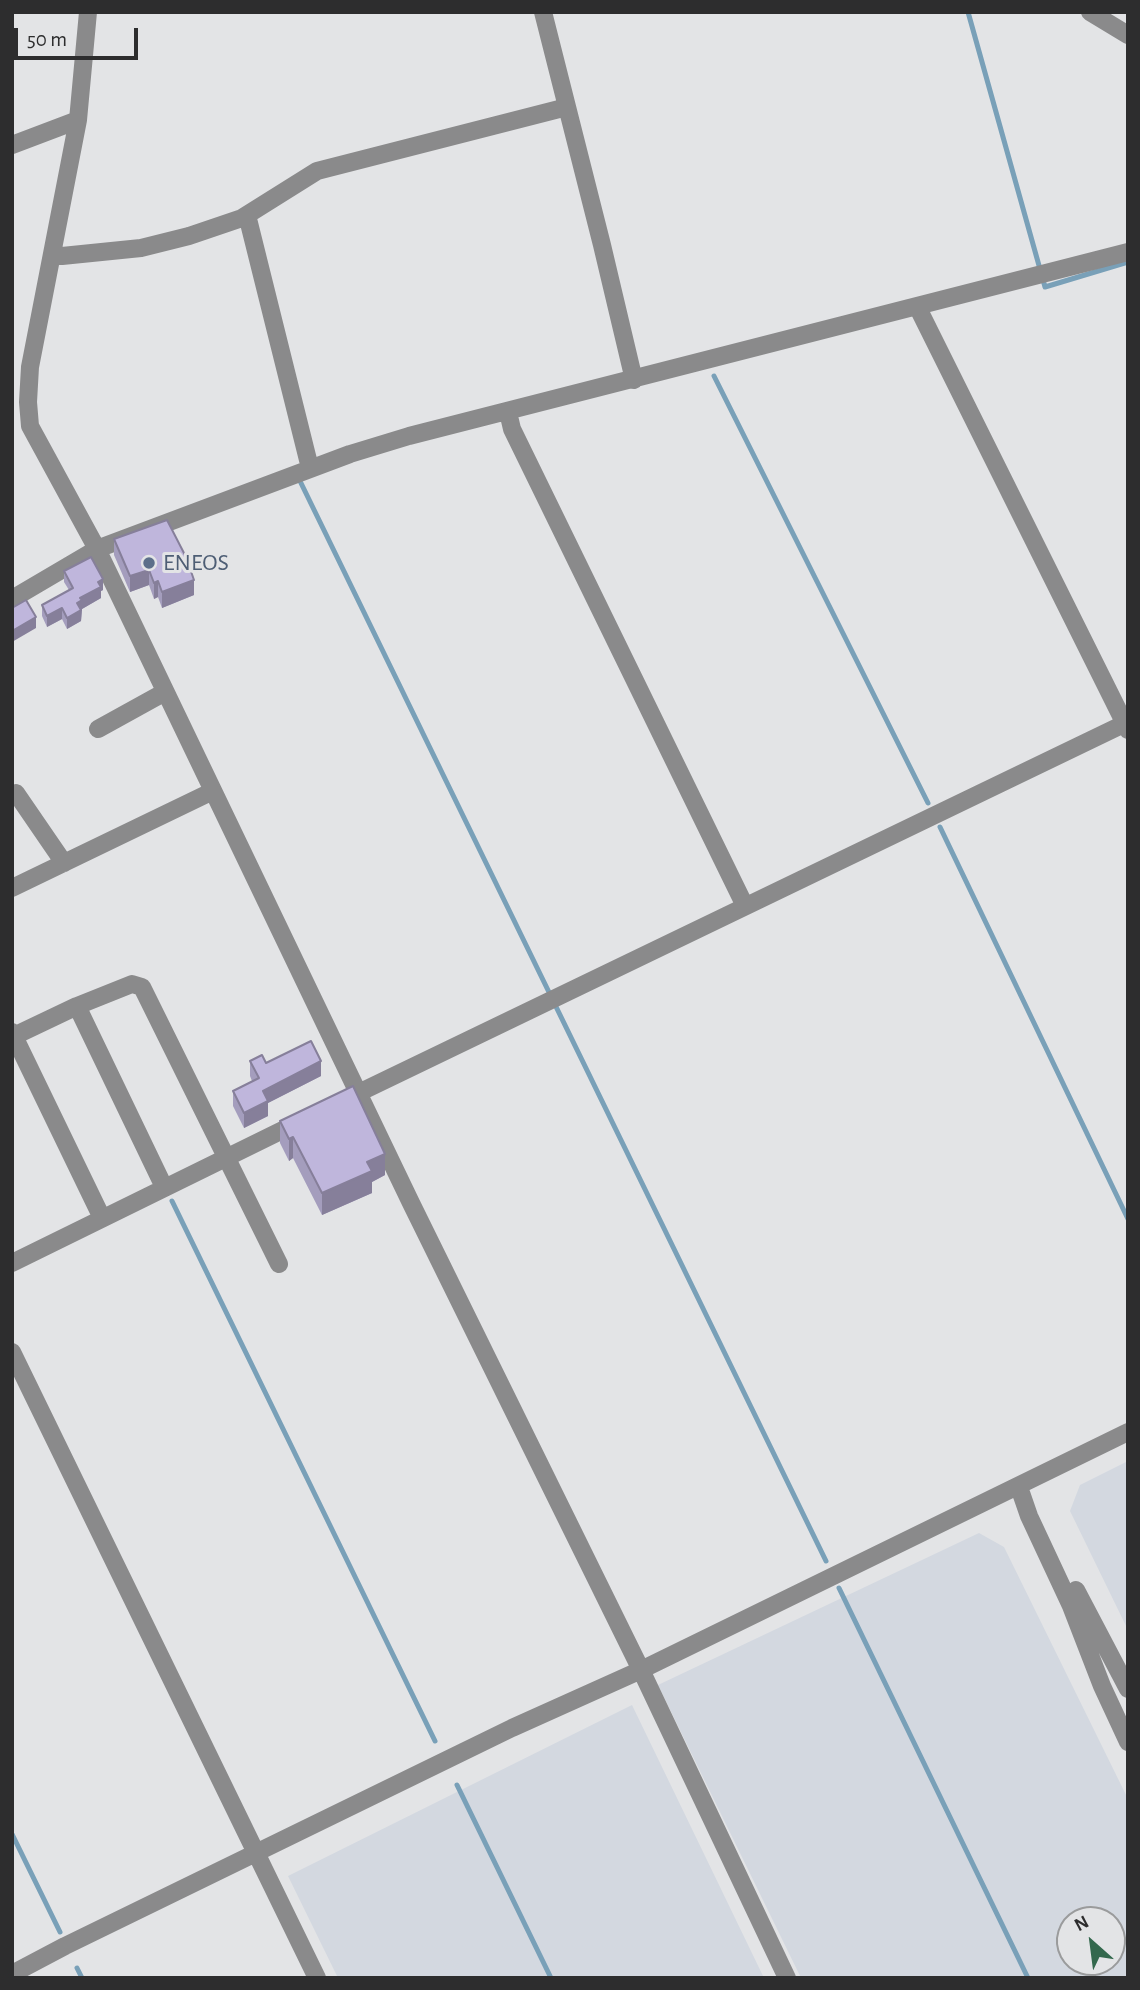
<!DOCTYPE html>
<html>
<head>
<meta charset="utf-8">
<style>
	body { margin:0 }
	#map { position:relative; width:1140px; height:1990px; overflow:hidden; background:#e3e4e6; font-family:"Alegreya Sans",sans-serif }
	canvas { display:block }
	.frame { position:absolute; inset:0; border:14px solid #2d2d2e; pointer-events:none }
	.north { position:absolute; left:1056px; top:1906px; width:70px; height:70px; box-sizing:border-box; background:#e3e4e6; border:2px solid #9a9b9c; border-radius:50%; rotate:332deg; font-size:19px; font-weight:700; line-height:28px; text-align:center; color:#2d2d2e }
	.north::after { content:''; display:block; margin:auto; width:24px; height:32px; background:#33684d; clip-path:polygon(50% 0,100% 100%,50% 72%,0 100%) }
	.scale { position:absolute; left:14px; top:28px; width:124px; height:32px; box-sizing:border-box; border:4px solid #2d2d2e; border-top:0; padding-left:9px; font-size:21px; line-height:24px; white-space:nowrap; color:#2d2d2e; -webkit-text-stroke:5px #e3e4e6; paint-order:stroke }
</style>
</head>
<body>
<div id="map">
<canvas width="1140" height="1990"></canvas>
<div class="frame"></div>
<div class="north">N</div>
<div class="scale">50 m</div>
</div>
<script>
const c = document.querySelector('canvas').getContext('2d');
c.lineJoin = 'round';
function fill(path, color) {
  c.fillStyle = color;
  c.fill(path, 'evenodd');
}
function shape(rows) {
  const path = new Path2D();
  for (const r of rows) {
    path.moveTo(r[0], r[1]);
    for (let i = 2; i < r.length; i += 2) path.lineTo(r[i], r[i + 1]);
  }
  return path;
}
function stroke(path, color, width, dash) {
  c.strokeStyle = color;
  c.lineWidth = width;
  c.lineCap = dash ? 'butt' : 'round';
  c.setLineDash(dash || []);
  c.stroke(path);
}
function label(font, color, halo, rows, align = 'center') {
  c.font = font + ' "Alegreya Sans",sans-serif';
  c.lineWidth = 6;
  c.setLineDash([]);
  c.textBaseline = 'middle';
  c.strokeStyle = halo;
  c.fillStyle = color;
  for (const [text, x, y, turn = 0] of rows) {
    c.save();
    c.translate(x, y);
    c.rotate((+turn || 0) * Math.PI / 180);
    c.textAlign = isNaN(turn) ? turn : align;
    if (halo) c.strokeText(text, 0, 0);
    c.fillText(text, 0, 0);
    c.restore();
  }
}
fill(shape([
	[1128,1461,1128,1630,1070,1511,1080,1485],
	[979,1533,1004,1547,1128,1799,1128,1978,801,1978,658,1685],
	[1070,1920,1112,1920,1112,1962,1070,1962],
	[632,1705,764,1978,338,1978,288,1876]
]), '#d3d8e0');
stroke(shape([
	[968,12,1045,287,1128,262],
	[714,376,928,803],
	[300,481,826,1561],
	[940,827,1128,1219],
	[172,1201,435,1741],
	[839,1588,1028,1978],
	[457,1785,551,1978],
	[12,1834,60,1932],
	[77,1968,82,1978]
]), '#79a0b8', 5);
stroke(shape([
	[88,12,78,120,30,367,28,402,30,426,97,549,411,1203,641,1670,787,1978],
	[543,12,602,245,634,380],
	[1090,12,1128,35],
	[12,145,78,120],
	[247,215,310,468],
	[52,255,62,256,141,248,189,236,242,218,317,171,567,107],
	[917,306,1128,730],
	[508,412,512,429,745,906],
	[12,599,97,549,350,454,409,436,1128,252],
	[98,729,165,692],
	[16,793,64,863],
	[12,888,213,791],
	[77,1006,164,1187],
	[12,1032,102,1218],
	[14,1036,77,1006,132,984,142,987,279,1264],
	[348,1098,1128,722],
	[12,1263,301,1121],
	[12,1352,317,1978],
	[1019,1487,1029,1516,1071,1606,1102,1686,1128,1742],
	[1076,1590,1128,1689],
	[12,1974,65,1946,512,1728,641,1670,1128,1432]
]), '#8a8a8b', 18);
fill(shape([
	[114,539,194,595,162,608,158,597,154,599,149,585,130,592,114,555],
	[64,571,103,590,101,591,101,598,82,609,81,621,67,629,62,619,47,627,42,616,42,605,69,590,64,582],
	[250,1061,266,1063,321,1076,268,1103,268,1116,244,1128,233,1106,233,1091,252,1081,250,1076],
	[280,1121,385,1175,372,1182,372,1193,322,1215,293,1158,289,1161,280,1143]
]), '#a49dbd');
fill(shape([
	[149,570,149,585,130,592,130,576],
	[103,579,103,590,101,591,101,598,82,609,81,621,67,629,67,618,80,598,98,582],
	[194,580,194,595,162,608,162,592],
	[158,581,158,597,154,599,154,583],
	[62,608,62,619,47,627,47,616],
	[36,617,36,628,12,642,12,631],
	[321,1061,321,1076,268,1103,268,1116,244,1128,244,1113,263,1091],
	[293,1137,293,1158,289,1161,289,1139],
	[385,1154,385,1175,372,1182,372,1193,322,1215,322,1193,367,1162]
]), '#867f9a');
const building = shape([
	[167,520,186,557,194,580,162,592,158,581,154,583,149,570,130,576,114,539,167,520],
	[91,557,103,579,98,582,101,587,80,598,82,600,77,603,81,610,67,618,62,608,47,616,42,605,73,588,64,571,91,557],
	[26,600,36,617,12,631,12,608,26,600],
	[311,1041,321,1061,263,1091,268,1101,244,1113,233,1091,259,1078,250,1061,262,1055,266,1063,311,1041],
	[353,1086,385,1154,367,1162,372,1171,322,1193,293,1137,289,1139,280,1121,353,1086]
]);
fill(building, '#bfb6dc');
stroke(building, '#867f9a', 2);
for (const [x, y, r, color] of [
	[149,563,7,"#5c6f8a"]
]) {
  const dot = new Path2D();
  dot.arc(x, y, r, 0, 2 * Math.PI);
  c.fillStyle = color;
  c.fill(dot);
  stroke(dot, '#e3e4e6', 2.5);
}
label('24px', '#4e5e75', '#e3e4e6', [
	["ENEOS",163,563]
], 'left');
</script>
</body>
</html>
